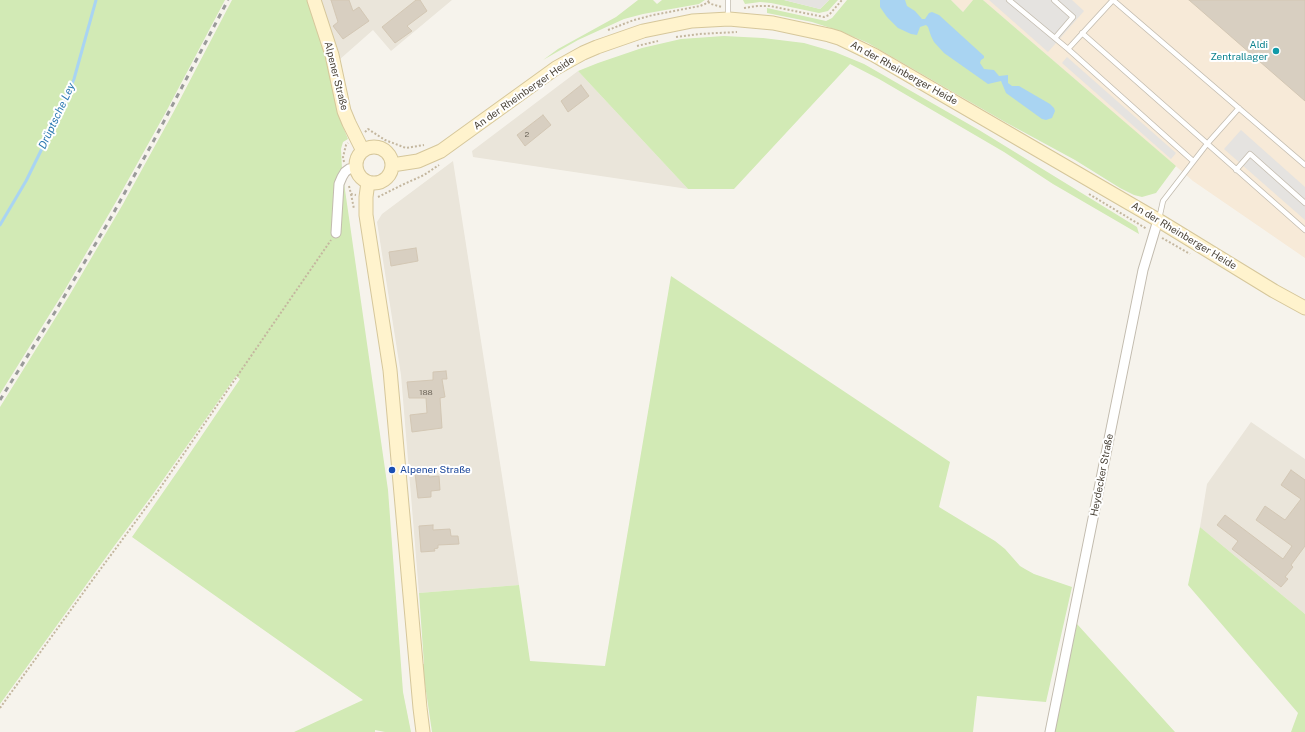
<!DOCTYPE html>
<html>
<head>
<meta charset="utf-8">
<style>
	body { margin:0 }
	canvas { display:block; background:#f6f3ec }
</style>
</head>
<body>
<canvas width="1305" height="732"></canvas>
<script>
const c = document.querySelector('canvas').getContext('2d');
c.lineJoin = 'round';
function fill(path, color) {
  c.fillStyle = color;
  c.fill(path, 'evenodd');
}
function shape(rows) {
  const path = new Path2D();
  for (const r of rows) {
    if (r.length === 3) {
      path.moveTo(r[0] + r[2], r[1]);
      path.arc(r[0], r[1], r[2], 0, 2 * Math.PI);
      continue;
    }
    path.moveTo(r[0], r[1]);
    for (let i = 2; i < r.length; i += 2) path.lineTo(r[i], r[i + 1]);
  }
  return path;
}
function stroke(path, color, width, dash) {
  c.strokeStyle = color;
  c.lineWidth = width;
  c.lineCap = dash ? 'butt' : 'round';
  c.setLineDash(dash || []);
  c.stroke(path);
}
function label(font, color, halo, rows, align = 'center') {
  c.font = font + ' "Public Sans",sans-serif';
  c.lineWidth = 4;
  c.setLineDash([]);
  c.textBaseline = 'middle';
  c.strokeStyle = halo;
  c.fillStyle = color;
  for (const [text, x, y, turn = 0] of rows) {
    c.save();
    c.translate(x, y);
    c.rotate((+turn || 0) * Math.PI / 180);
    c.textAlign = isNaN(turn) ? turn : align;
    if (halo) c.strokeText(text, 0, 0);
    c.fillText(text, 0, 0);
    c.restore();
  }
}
fill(shape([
	[320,0,452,0,391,51,373,30,339,60],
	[578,71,688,189,473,157,472,151],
	[453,161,519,585,419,593,401,375,377,222,382,214],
	[1251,422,1305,459,1305,614,1200,527,1207,484]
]), '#eae5da');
fill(shape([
	[951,0,973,0,963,12],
	[983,0,1305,0,1305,258,1193,181]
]), '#f7ead8');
fill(shape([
	[0,0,225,0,167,110,117,200,63,293,0,394],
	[232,0,309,0,334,82,344,129,348,139,343,142,341,149,342,169,388,490,403,692,411,732,385,732,375,730,375,732,294,732,363,700,132,537,182,465,240,379,236,376,153,494,112,549,0,704,0,407,69,296,123,204,173,113],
	[638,0,653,0,657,4,662,0,705,0,699,4,643,14,624,19,578,40,543,60,558,49,616,17],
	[743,0,784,0,820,9,829,0,838,0,828,11,819,13,771,3,760,2,745,4],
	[847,0,951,0,963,12,973,0,983,0,1176,166,1156,193,1142,197,1134,195,1120,188,1075,160,1005,122,868,43,840,31,812,22,767,13,767,8,826,21,832,18],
	[724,36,763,38,804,43,835,52,864,64,979,130,1137,227,1139,234,1053,184,1004,152,879,79,850,64,734,189,688,189,578,71,598,63,642,48,681,39],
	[671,276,950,462,939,507,995,541,1005,549,1020,566,1025,569,1034,574,1072,587,1046,702,977,696,973,732,432,732,422,664,424,664,419,593,519,585,530,661,605,666],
	[1200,527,1305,614,1305,732,1291,732,1298,713,1188,585],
	[1077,624,1175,732,1053,732]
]), '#d2eab5');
fill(shape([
	[784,0,829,0,820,9],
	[989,0,1072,0,1084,11,1048,52],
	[1067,57,1176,153,1171,159,1062,63],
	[1241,130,1305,187,1305,220,1224,149]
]), '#e5e3e0');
fill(shape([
	[880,0,905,0,907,6,915,11,922,19,925,19,929,13,932,12,939,15,984,56,984,58,981,60,980,63,984,69,994,70,999,76,1008,75,1008,83,1012,86,1019,86,1050,104,1054,108,1055,111,1052,118,1046,120,1042,119,1006,93,1001,81,988,84,944,53,934,42,931,36,928,27,926,25,920,27,917,35,911,34,898,28,887,17,880,7]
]), '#a9d4f2');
stroke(shape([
	[0,225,26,181,60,112,74,79,96,0]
]), '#a9d4f2', 3);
const building = shape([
	[331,0,349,0,353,11,359,7,369,21,343,39,333,26,338,22,331,0],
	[416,0,420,0,427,11,407,26,412,31,395,43,382,27,416,0],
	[1189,0,1305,0,1305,101,1189,0],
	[581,85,589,96,568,112,561,101,581,85],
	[543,115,551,125,525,146,517,135,543,115],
	[416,248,418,261,391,266,389,252,416,248],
	[446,371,447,379,442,379,445,397,440,398,442,428,412,432,410,415,427,413,426,398,409,398,407,382,433,380,433,372,446,371],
	[1291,470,1305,480,1305,546,1291,565,1293,567,1285,577,1288,579,1281,587,1232,549,1238,541,1217,525,1225,515,1283,559,1292,546,1256,520,1265,506,1285,520,1301,499,1281,485,1291,470],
	[428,472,429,477,439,476,440,490,431,491,431,497,418,498,415,473,428,472],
	[433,525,433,530,450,529,451,536,458,536,459,544,438,545,438,548,434,549,435,551,421,552,419,526,433,525]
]);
fill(building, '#d8cfc1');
stroke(building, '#d3c7b4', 1);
const lane = shape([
	[728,0,728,17],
	[1009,0,1068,49],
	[1054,0,1073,17,1055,38],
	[1113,0,1305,165],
	[1113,0,1068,49,1193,161],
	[1082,33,1305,230],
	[1236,170,1250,154,1305,203],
	[1159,219,1163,201,1207,144,1239,108]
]);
const street = shape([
	[336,233,339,184,342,177,345,172,349,169,356,168],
	[1050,732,1143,270,1158,220]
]);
const secondary = shape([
	[314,0,332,55,344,111,349,123,363,151],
	[374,165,18],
	[392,165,418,161,441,151,556,68,583,53,597,47,643,31,692,21,729,19,773,23,829,35,839,38,874,55,1158,220,1274,291,1305,308],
	[368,182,366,197,366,215,390,370,420,708,423,732]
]);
stroke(lane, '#c2bbae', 6);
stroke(street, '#c2bbae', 11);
stroke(secondary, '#d6c79b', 15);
stroke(shape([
	[708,2,711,4,722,7],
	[744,8,757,6,770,6,824,17,829,15,842,0],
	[608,30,634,20,653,15,700,6,705,4,710,0],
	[676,37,699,34,737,32],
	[637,46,658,41],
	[365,132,368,129,385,140,406,148,424,145],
	[344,162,343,157,346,145,348,143],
	[349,186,351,194,356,195],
	[351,194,354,209],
	[1089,194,1147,229],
	[378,197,402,185,424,175,439,165],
	[1162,238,1190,254],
	[0,708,91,582,156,494,331,240]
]), '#c4b79f', 2, [2, 2]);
stroke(lane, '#fff', 4.5);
stroke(street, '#fff', 9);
stroke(secondary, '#fff3cd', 13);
stroke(shape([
	[0,400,55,312,109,221,153,142,228,0]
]), '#9a9a9a', 3, [5, 5]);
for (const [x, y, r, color] of [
	[1276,51,4,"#0f9aa8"],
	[392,470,4,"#1a4fb4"]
]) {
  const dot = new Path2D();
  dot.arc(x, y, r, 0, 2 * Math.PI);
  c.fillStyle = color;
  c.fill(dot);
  stroke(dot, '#fff', 1.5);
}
label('8px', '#6e675b', null, [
	["2",527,135],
	["188",426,393]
]);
label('10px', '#0d838f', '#fff', [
	["Aldi",1268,45],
	["Zentrallager",1268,57]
], 'right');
label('10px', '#4b4439', '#fff', [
	["An der Rheinberger Heide",904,73,29],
	["Alpener Straße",336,76,76],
	["An der Rheinberger Heide",524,93,-35],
	["An der Rheinberger Heide",1184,236,31],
	["Heydecker Straße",1102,475,-79]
]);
label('10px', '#164399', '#fff', [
	["Alpener Straße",400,470]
], 'left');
label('italic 11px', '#2e7ab2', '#fff', [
	["Drüptsche Ley",57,116,-65]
]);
</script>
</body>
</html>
